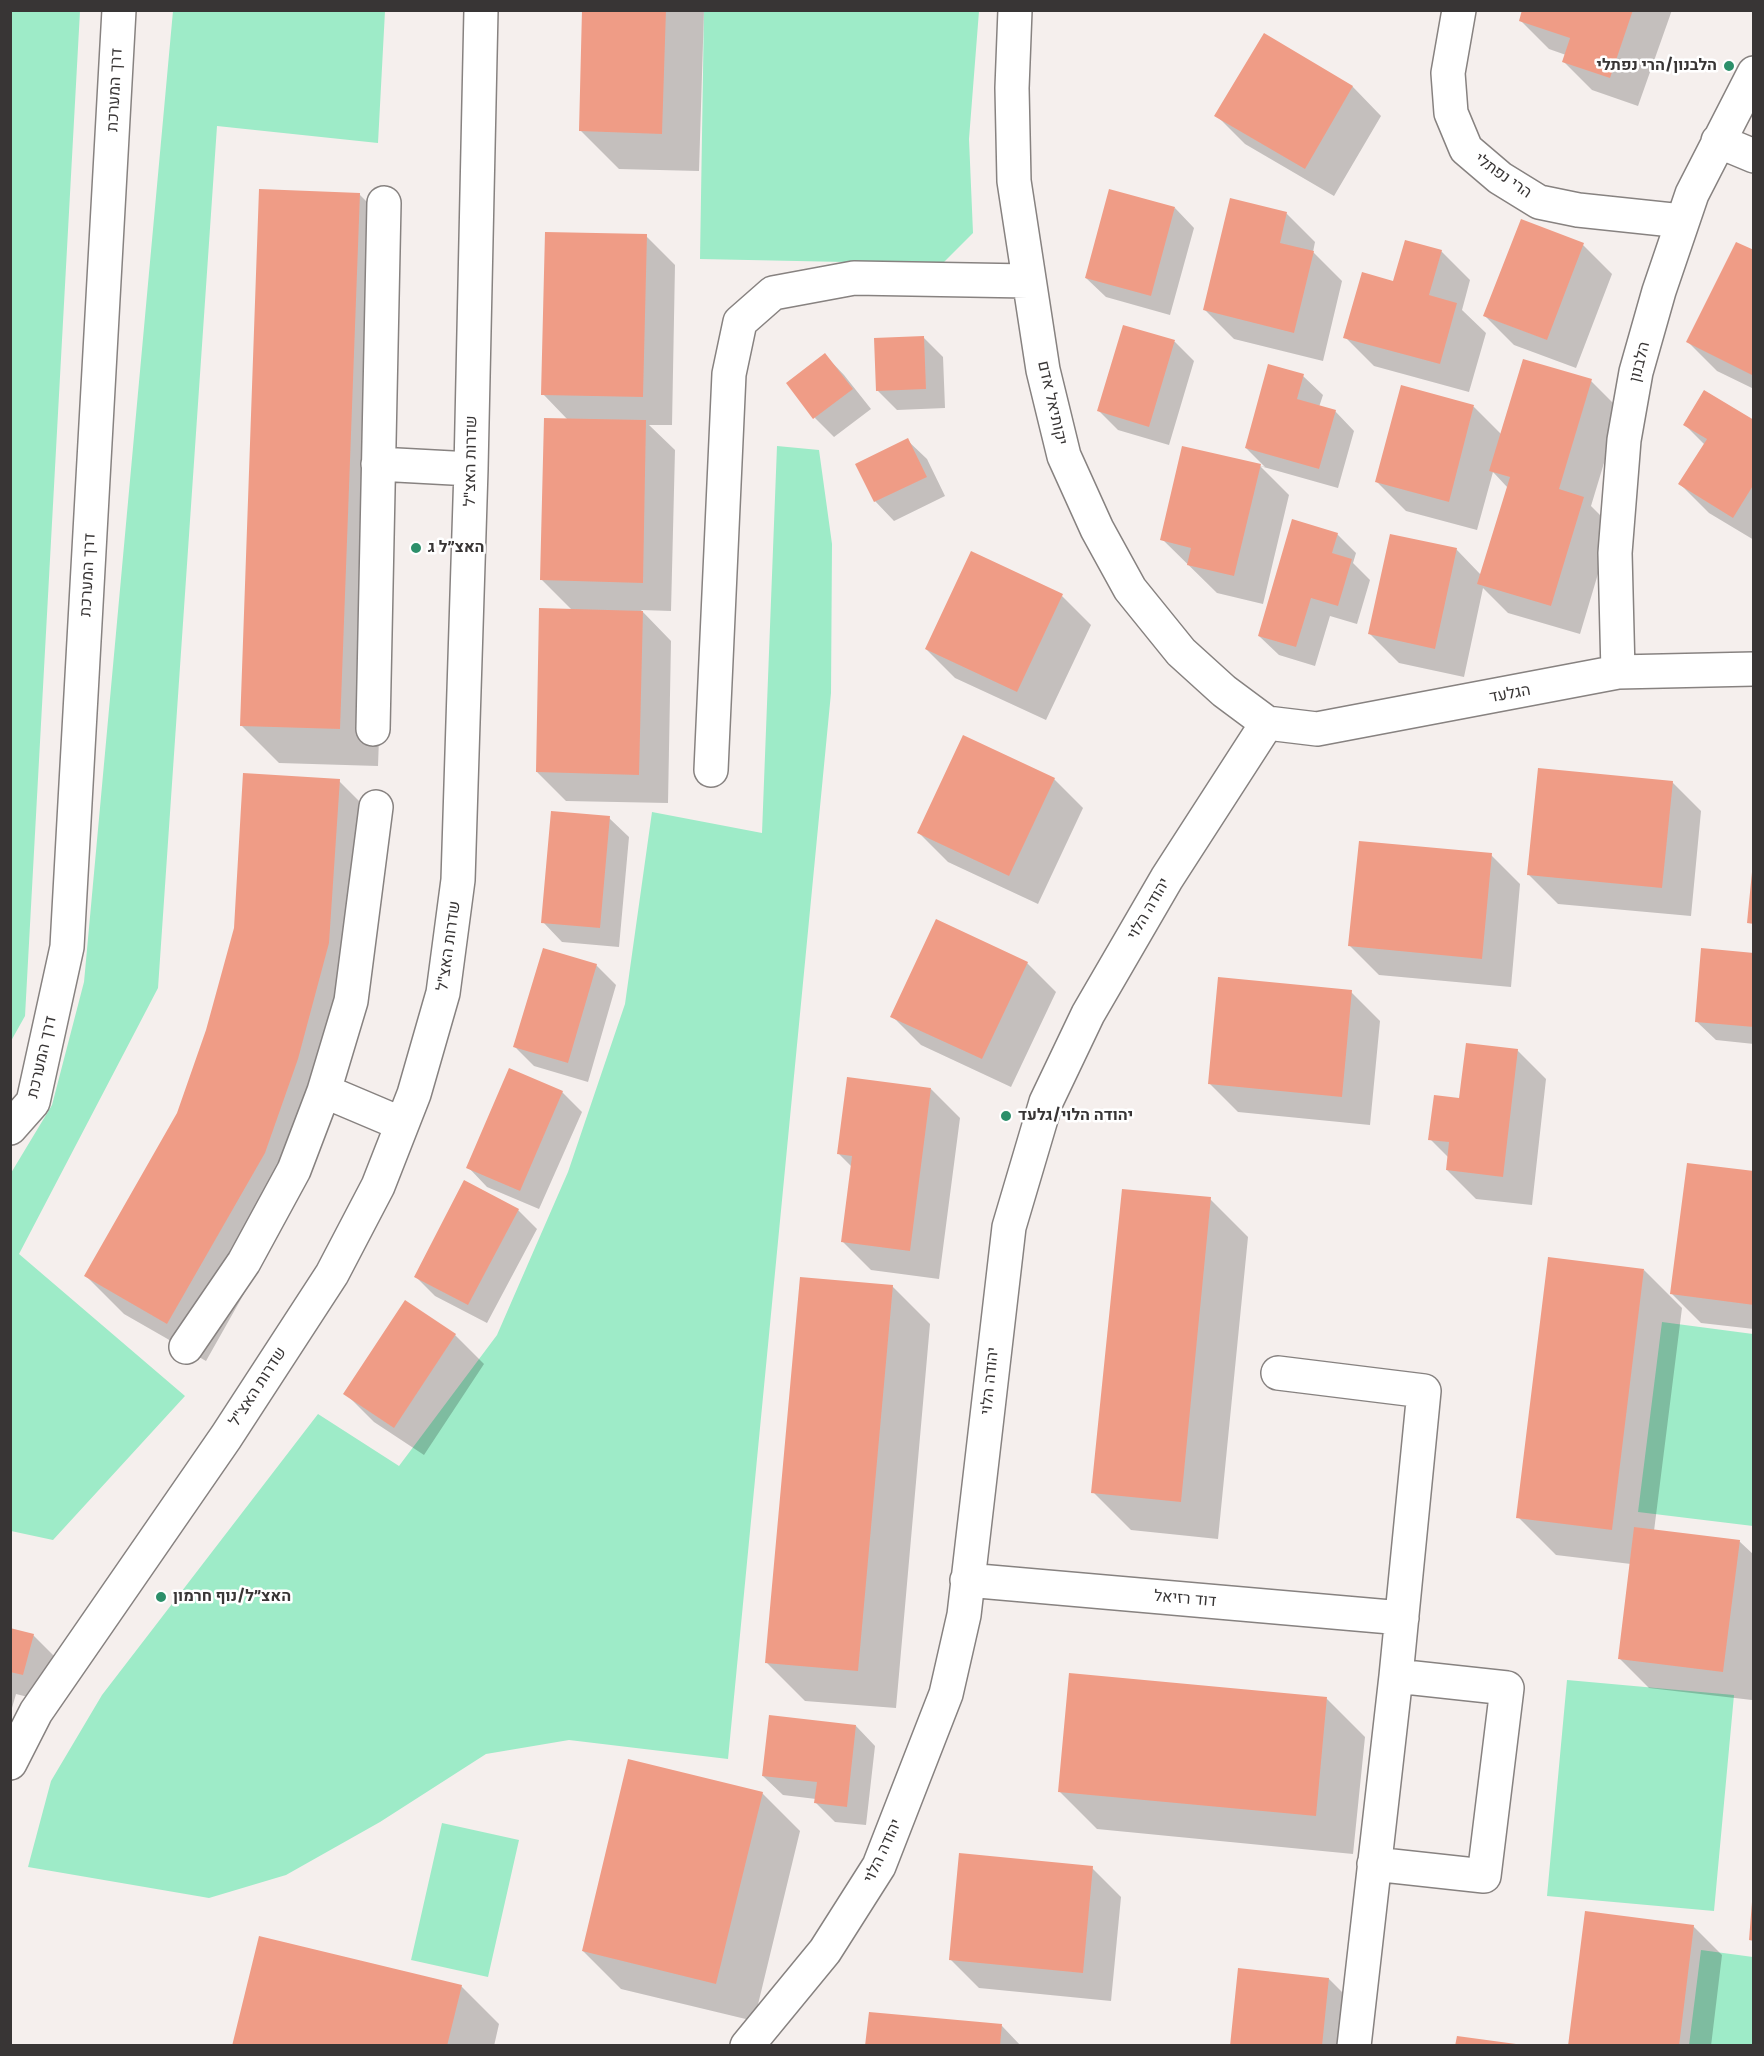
<!DOCTYPE html>
<html>
<head>
<meta charset="utf-8">
<style>
	body { margin:0 }
	#map { position:relative; width:1764px; height:2056px; overflow:hidden; background:#f5efed; font-family:"Fira Sans",sans-serif }
	canvas { display:block }
	.frame { position:absolute; inset:0; border:12px solid #383535; pointer-events:none }
</style>
</head>
<body>
<div id="map">
<canvas width="1764" height="2056"></canvas>
<div class="frame"></div>
</div>
<script>
const c = document.querySelector('canvas').getContext('2d');
c.lineJoin = 'round';
function fill(path, color) {
  c.fillStyle = color;
  c.fill(path, 'evenodd');
}
function shape(rows) {
  const path = new Path2D();
  for (const r of rows) {
    path.moveTo(r[0], r[1]);
    for (let i = 2; i < r.length; i += 2) path.lineTo(r[i], r[i + 1]);
  }
  return path;
}
function stroke(path, color, width, dash) {
  c.strokeStyle = color;
  c.lineWidth = width;
  c.lineCap = dash ? 'butt' : 'round';
  c.setLineDash(dash || []);
  c.stroke(path);
}
function label(font, color, halo, rows, align = 'center') {
  c.font = font + ' "Fira Sans",Heebo,sans-serif';
  c.lineWidth = 5;
  c.setLineDash([]);
  c.textBaseline = 'middle';
  c.strokeStyle = halo;
  c.fillStyle = color;
  for (const [text, x, y, turn = 0] of rows) {
    c.save();
    c.translate(x, y);
    c.rotate((+turn || 0) * Math.PI / 180);
    c.textAlign = isNaN(turn) ? turn : align;
    if (halo) c.strokeText(text, 0, 0);
    c.fillText(text, 0, 0);
    c.restore();
  }
}
fill(shape([
	[11,10,80,11,25,1016,11,1041],
	[173,11,385,11,378,143,217,126,158,988,19,1254,185,1396,53,1540,11,1531,11,1173,52,1105,84,982],
	[704,11,979,11,969,139,973,233,942,264,700,259],
	[777,446,819,450,832,544,831,693,728,1759,569,1740,486,1754,380,1822,286,1875,209,1898,28,1867,51,1781,102,1695,318,1414,399,1466,497,1335,568,1172,625,1004,652,812,762,833],
	[1662,1322,1753,1334,1753,1526,1638,1512],
	[1567,1680,1734,1695,1714,1911,1547,1896],
	[442,1823,519,1840,488,1977,411,1960],
	[1701,1950,1753,1957,1753,2045,1689,2045]
]), '#9eebc8');
fill(shape([
	[584,10,704,10,699,171,619,169,581,131],
	[1524,10,1672,10,1638,106,1592,90,1563,61,1566,55,1549,49,1520,20],
	[1264,35,1353,87,1381,116,1334,196,1245,144,1216,115],
	[359,194,397,232,378,766,279,763,241,725],
	[1175,208,1194,228,1170,315,1106,297,1086,278],
	[1286,213,1315,242,1313,252,1342,281,1323,361,1234,339,1205,310],
	[646,236,675,265,672,425,649,425,675,450,671,611,641,610,671,641,668,803,566,801,537,772,572,610,542,580,568,420,543,394],
	[1583,245,1612,274,1576,368,1514,345,1485,316],
	[1441,251,1470,280,1462,310,1486,333,1469,392,1374,366,1345,337,1394,283],
	[1754,252,1754,389,1717,371,1688,342],
	[1124,327,1175,342,1194,361,1169,445,1118,430,1099,411],
	[923,337,943,357,945,408,897,410,877,390],
	[825,355,844,375,871,409,834,437,815,418],
	[1303,376,1323,395,1319,407,1335,411,1354,431,1338,488,1260,466,1289,495,1263,604,1217,593,1162,539,1183,448,1265,467,1246,448],
	[1591,381,1620,410,1591,506,1612,527,1580,634,1508,613,1483,588,1464,677,1399,663,1370,634,1456,549,1481,575,1508,488,1493,472,1477,530,1406,511,1377,482,1403,387,1474,407,1502,435],
	[1754,422,1754,540,1709,513,1680,484,1705,445,1684,424],
	[907,440,927,459,945,496,894,521,875,501],
	[1337,534,1356,553,1353,563,1370,580,1357,624,1330,616,1315,666,1279,655,1259,636],
	[1062,596,1091,625,1046,720,955,678,926,649],
	[1054,779,1083,808,1038,904,948,862,919,833],
	[339,781,377,819,336,1097,302,1191,206,1361,124,1314,86,1276,178,1114],
	[1672,782,1701,811,1691,916,1558,904,1529,875],
	[609,818,629,837,619,947,562,942,543,922],
	[1491,855,1520,884,1511,987,1379,975,1350,946],
	[1754,954,1754,1044,1716,1040,1696,1021],
	[1027,963,1056,992,1011,1087,921,1045,892,1016],
	[596,965,616,985,588,1082,534,1066,515,1047],
	[1351,992,1380,1021,1370,1125,1238,1112,1209,1083],
	[1517,1050,1546,1079,1532,1205,1476,1199,1447,1170,1449,1158,1430,1139,1461,1100],
	[931,1089,960,1118,939,1279,871,1270,842,1241,852,1167,839,1154],
	[562,1092,582,1112,539,1209,487,1187,468,1167],
	[1754,1172,1754,1329,1701,1323,1672,1294],
	[1210,1199,1248,1237,1218,1539,1131,1530,1093,1492],
	[518,1210,537,1229,487,1323,435,1296,415,1276],
	[1644,1270,1682,1308,1654,1531,1739,1541,1754,1555,1752,1700,1649,1688,1620,1659,1631,1564,1556,1555,1518,1517],
	[892,1286,930,1324,896,1708,805,1701,767,1663],
	[455,1335,484,1364,424,1455,374,1422,345,1393],
	[10,1629,33,1635,62,1664,52,1703,16,1694,10,1715],
	[1327,1699,1365,1737,1353,1854,1097,1829,1059,1791],
	[856,1726,875,1746,866,1825,835,1822,816,1803,816,1799,783,1795,763,1776],
	[762,1793,800,1831,754,2021,621,1989,583,1951],
	[1092,1868,1121,1897,1111,2001,979,1988,950,1959],
	[1693,1926,1722,1955,1711,2046,1569,2046],
	[1329,1979,1367,2017,1364,2046,1231,2046],
	[461,1986,499,2024,494,2046,234,2046],
	[1002,2026,1021,2046,867,2046]
]), '#0003');
fill(shape([
	[582,10,666,10,662,134,579,131],
	[1522,10,1633,10,1610,78,1562,62,1570,38,1519,21],
	[1264,33,1353,86,1305,169,1214,116],
	[259,189,360,193,340,729,240,726],
	[1109,189,1175,207,1151,296,1085,278],
	[1230,198,1287,212,1280,243,1314,251,1294,333,1203,310],
	[1521,219,1584,243,1547,340,1483,316],
	[545,232,647,234,643,397,541,395],
	[1405,240,1442,250,1429,295,1457,303,1440,364,1343,338,1362,272,1393,281],
	[1736,242,1754,250,1754,376,1686,342],
	[1123,325,1175,340,1149,427,1097,411],
	[924,336,926,389,876,391,874,338],
	[825,353,853,389,813,419,786,383],
	[1523,359,1592,379,1559,489,1584,497,1551,606,1477,584,1510,477,1489,471],
	[1268,364,1304,374,1297,399,1336,410,1319,469,1245,448],
	[1401,385,1474,405,1449,502,1375,482],
	[1704,390,1754,420,1754,484,1733,518,1678,484,1707,439,1683,425],
	[544,418,646,420,643,583,540,580],
	[908,438,927,477,874,502,855,464],
	[1182,446,1261,464,1234,576,1187,565,1191,548,1160,540],
	[1292,519,1338,533,1332,553,1352,559,1338,606,1311,598,1296,647,1258,636],
	[1390,534,1457,548,1435,649,1368,634],
	[971,551,1063,594,1017,692,925,649],
	[539,608,643,611,639,775,536,772],
	[963,735,1055,778,1009,876,917,833],
	[1538,768,1673,781,1662,888,1527,875],
	[243,773,340,779,329,943,298,1059,265,1153,167,1324,84,1276,177,1113,206,1030,234,928],
	[551,811,610,816,600,928,541,923],
	[1359,841,1492,853,1482,959,1348,946],
	[1752,872,1754,872,1754,924,1747,923],
	[936,919,1028,962,982,1059,890,1017],
	[543,948,597,964,568,1063,513,1047],
	[1701,948,1754,953,1754,1027,1695,1022],
	[1218,977,1352,990,1342,1097,1208,1084],
	[1466,1043,1518,1049,1503,1177,1446,1170,1449,1142,1428,1140,1434,1095,1459,1098],
	[509,1068,563,1091,520,1191,466,1168],
	[847,1077,931,1088,910,1251,841,1242,852,1156,837,1154],
	[1687,1163,1754,1171,1754,1305,1670,1294],
	[464,1180,519,1209,468,1305,414,1277],
	[1122,1189,1211,1197,1181,1502,1091,1493],
	[1548,1257,1644,1269,1612,1530,1516,1518],
	[800,1277,893,1285,858,1671,765,1663],
	[405,1300,456,1334,394,1428,343,1394],
	[1634,1527,1740,1540,1723,1672,1618,1659],
	[10,1628,34,1634,23,1675,10,1672],
	[1069,1673,1327,1697,1316,1816,1058,1792],
	[769,1715,856,1725,847,1807,814,1803,817,1782,762,1776],
	[628,1759,763,1792,716,1984,582,1951],
	[959,1853,1093,1866,1083,1973,949,1960],
	[1752,1902,1754,1902,1754,1941,1749,1940],
	[1585,1911,1694,1925,1679,2046,1568,2046],
	[259,1936,462,1985,447,2046,232,2046],
	[1238,1968,1329,1978,1322,2046,1230,2046],
	[869,2012,1002,2024,1000,2046,865,2046],
	[1457,2036,1516,2044,1516,2046,1455,2046]
]), '#ef9c86');
const minor = shape([
	[1015,10,1012,88,1014,181,1043,370,1064,456,1097,529,1130,589,1181,652,1224,691,1267,723,1317,729,1618,672,1754,669],
	[1459,10,1448,73,1451,113,1466,149,1500,178,1539,202,1578,210,1682,221],
	[1718,141,1754,156],
	[378,464,471,469],
	[1618,672,1615,553,1624,440,1636,372,1659,291,1692,194,1754,73],
	[373,729,384,203],
	[711,770,729,374,740,322,773,293,854,278,1028,281],
	[324,1091,402,1124],
	[10,1128,33,1102,67,947,119,10],
	[186,1347,244,1262,294,1170,324,1091,351,1001,376,807],
	[1278,1373,1424,1391,1396,1676,1354,2046],
	[967,1580,1402,1618],
	[10,1763,36,1712,226,1437,332,1274,378,1186,414,1094,443,993,458,880,471,469,481,10],
	[1374,1864,1484,1876,1507,1688,1396,1676],
	[747,2046,825,1951,879,1866,946,1694,964,1615,1009,1227,1046,1102,1088,1014,1167,878,1267,723]
]);
stroke(minor, '#878280', 36);
stroke(minor, '#fff', 33);
for (const [x, y, r, color] of [
	[1729,66,6,"#2c8f6a"],
	[416,548,6,"#2c8f6a"],
	[1006,1116,6,"#2c8f6a"],
	[161,1597,6,"#2c8f6a"]
]) {
  const dot = new Path2D();
  dot.arc(x, y, r, 0, 2 * Math.PI);
  c.fillStyle = color;
  c.fill(dot);
  stroke(dot, '#fff', 2);
}
label('bold 16px', '#383535', '#fff', [
	["הלבנון/הרי נפתלי",1717,66,"right"],
	["האצ״ל ג",428,548],
	["יהודה הלוי/גלעד",1018,1116],
	["האצ״ל/נוף חרמון",173,1597]
], 'left');
label('16px', '#383535', '#fff', [
	["דרך המערכת",115,90,-87],
	["הרי נפתלי",1503,176,35],
	["הלבנון",1640,362,-76],
	["יקותיאל אדם",1052,403,77],
	["שדרות האצ\"ל",471,461,-89],
	["דרך המערכת",88,575,-87],
	["הגלעד",1510,694,-11],
	["יהודה הלוי",1149,909,-60],
	["שדרות האצ\"ל",449,946,-82],
	["דרך המערכת",42,1057,-77],
	["יהודה הלוי",990,1381,-84],
	["שדרות האצ\"ל",258,1387,-57],
	["דוד רזיאל",1185,1599,5],
	["יהודה הלוי",883,1851,-65]
]);
</script>
</body>
</html>
